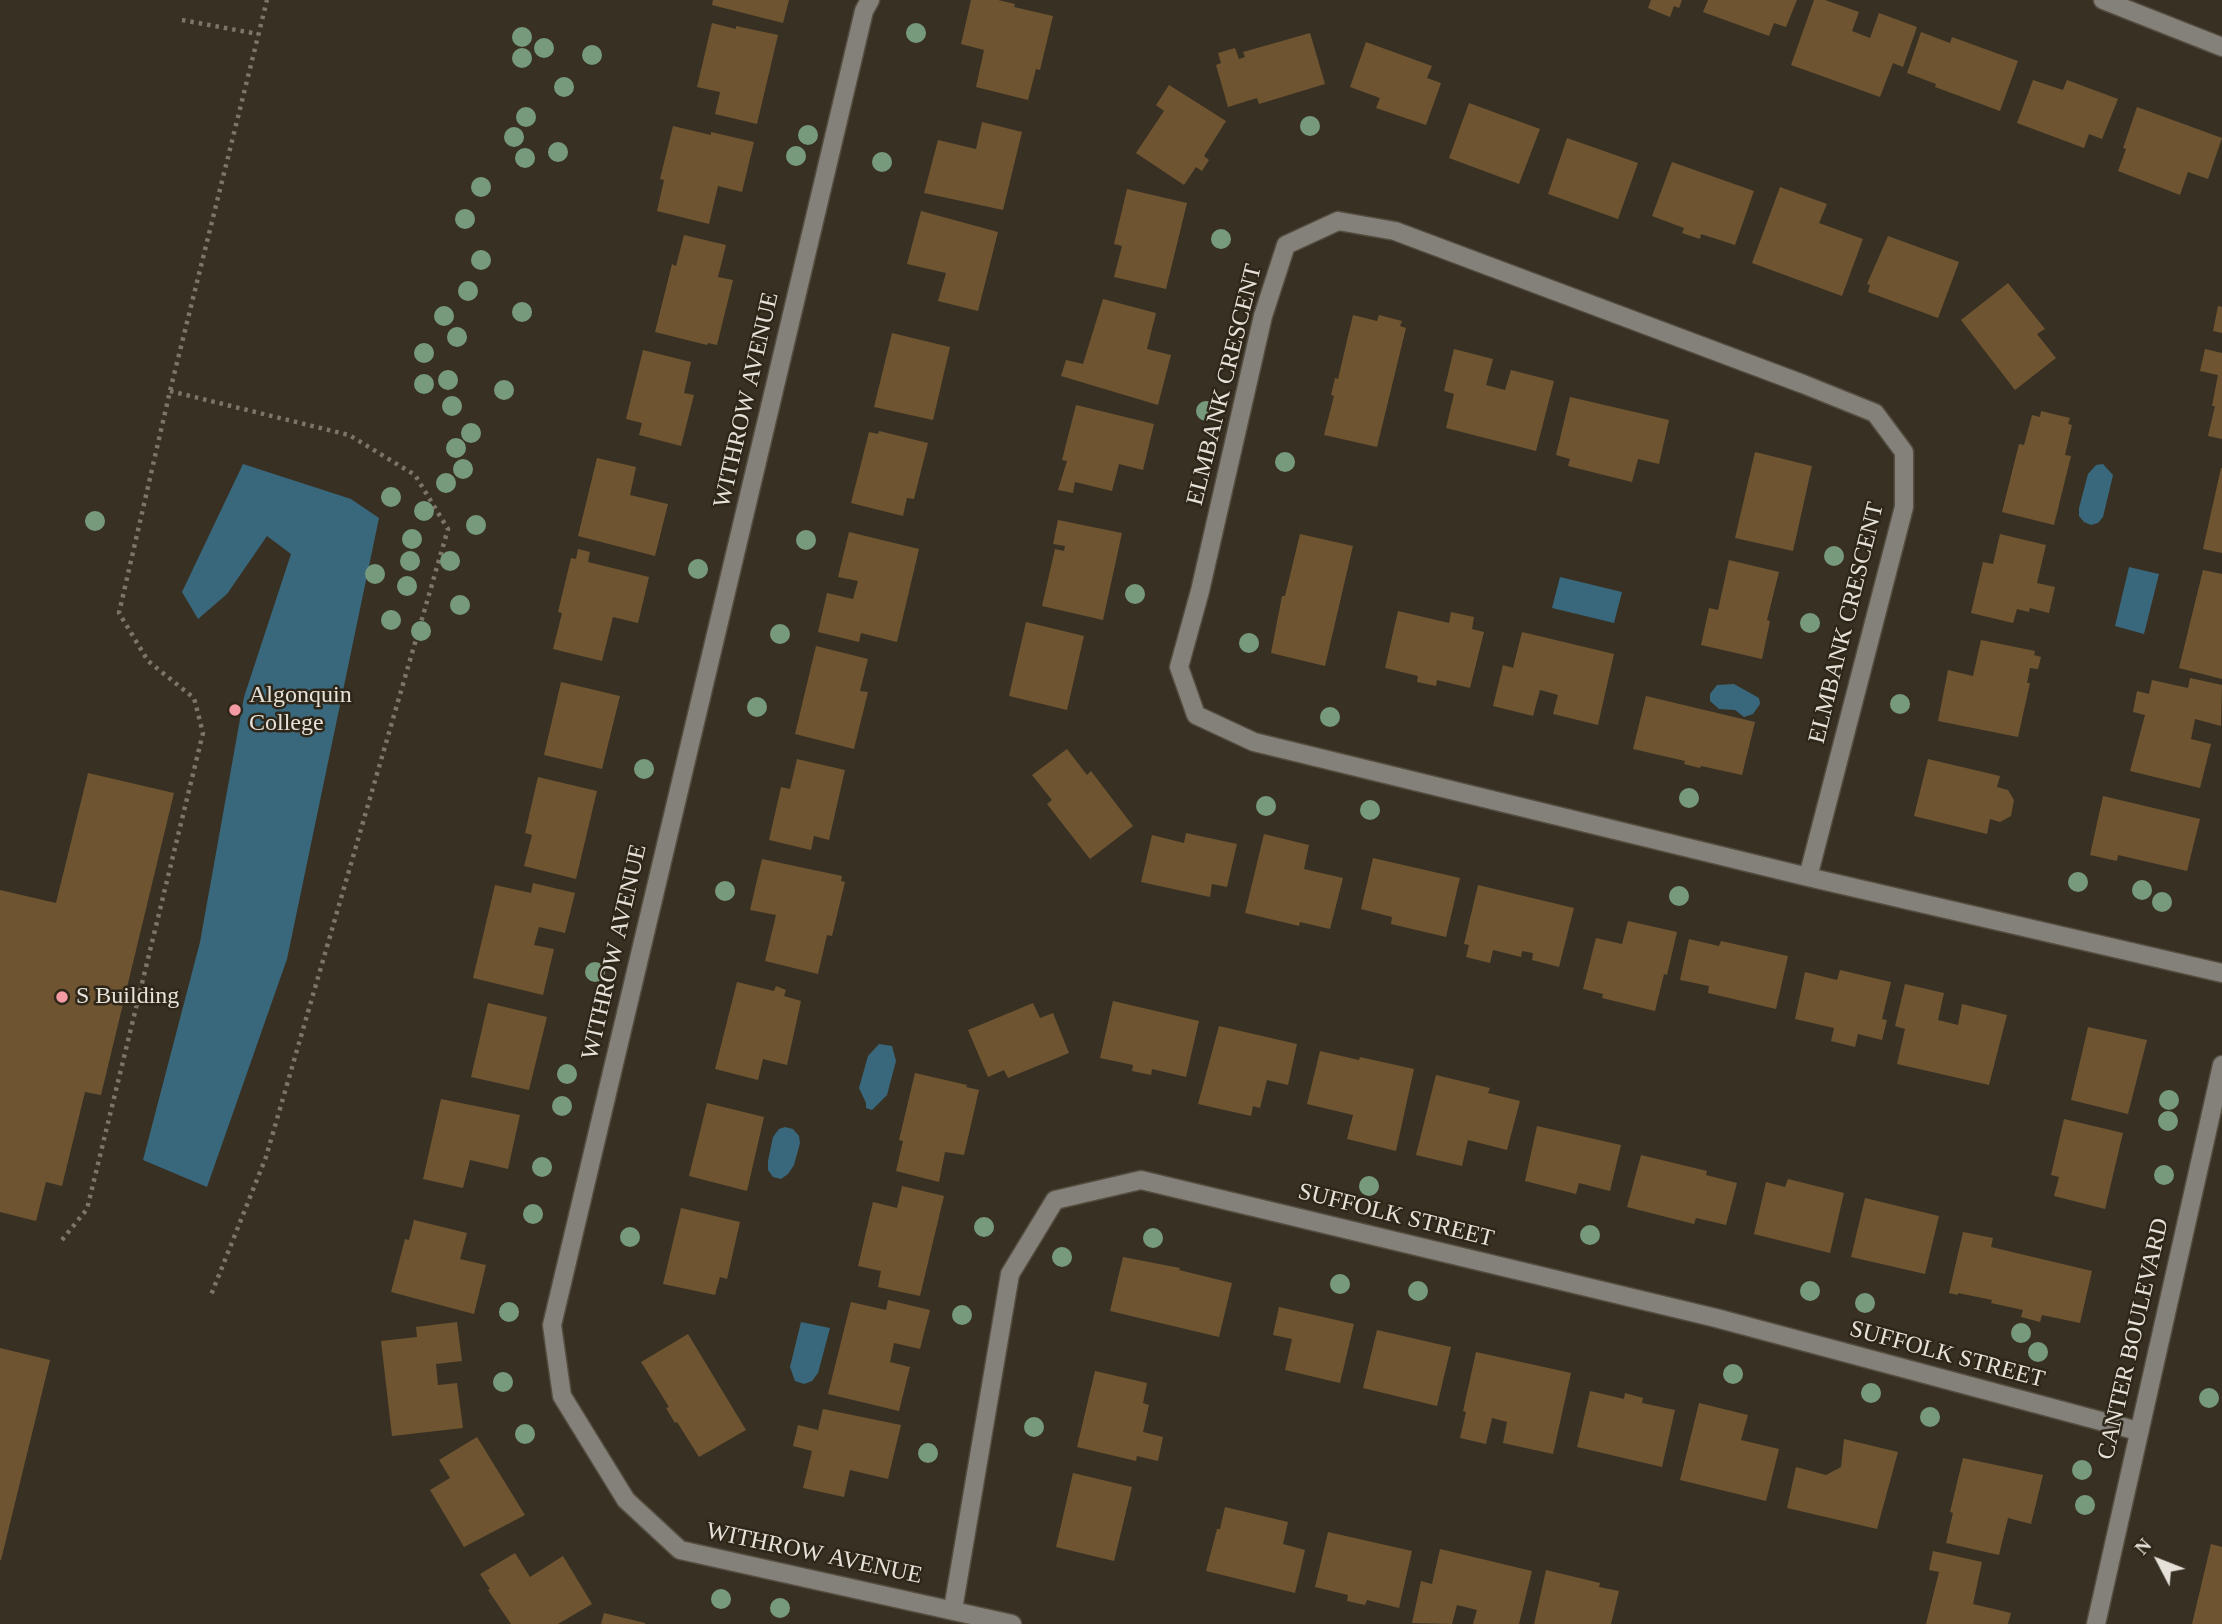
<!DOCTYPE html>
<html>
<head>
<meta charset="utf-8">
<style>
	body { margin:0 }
	#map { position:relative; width:2222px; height:1624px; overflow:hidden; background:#383123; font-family:Georgia,serif }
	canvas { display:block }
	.north { position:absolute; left:2124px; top:1526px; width:70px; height:70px; -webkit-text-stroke:5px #2e2719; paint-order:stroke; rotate:312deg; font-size:19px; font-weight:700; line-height:28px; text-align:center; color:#e6e1d9 }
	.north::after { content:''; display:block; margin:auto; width:24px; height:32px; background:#e6e1d9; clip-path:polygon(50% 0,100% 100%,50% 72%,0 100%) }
</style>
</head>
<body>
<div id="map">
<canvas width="2222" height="1624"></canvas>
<div class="north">N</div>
</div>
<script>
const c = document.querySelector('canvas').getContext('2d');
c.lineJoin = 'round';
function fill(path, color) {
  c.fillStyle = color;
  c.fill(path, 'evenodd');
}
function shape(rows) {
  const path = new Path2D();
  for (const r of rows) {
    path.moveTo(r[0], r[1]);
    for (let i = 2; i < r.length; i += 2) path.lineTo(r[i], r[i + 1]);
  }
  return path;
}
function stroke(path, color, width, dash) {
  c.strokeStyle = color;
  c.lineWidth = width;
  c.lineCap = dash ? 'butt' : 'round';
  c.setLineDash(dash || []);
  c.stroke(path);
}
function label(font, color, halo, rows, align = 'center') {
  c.font = font + ' Georgia,serif';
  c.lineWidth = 5;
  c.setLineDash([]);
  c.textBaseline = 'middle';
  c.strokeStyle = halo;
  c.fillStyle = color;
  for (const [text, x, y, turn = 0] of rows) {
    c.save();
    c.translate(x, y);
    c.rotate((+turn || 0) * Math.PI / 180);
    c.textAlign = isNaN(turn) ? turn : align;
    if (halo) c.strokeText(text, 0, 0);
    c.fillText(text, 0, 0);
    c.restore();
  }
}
fill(shape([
	[243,464,351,499,379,518,287,959,207,1187,143,1160,200,942,244,697,291,554,267,536,227,594,198,619,182,592],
	[2103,464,2113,475,2103,517,2098,523,2091,525,2084,522,2079,516,2079,508,2088,474,2096,465],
	[2129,567,2159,574,2144,634,2115,626],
	[1560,577,1622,592,1614,623,1552,608],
	[1734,684,1759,698,1760,704,1753,714,1744,717,1735,710,1719,709,1710,701,1710,694,1717,685],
	[879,1044,892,1046,896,1061,887,1095,872,1110,866,1108,866,1103,859,1088,868,1056],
	[785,1127,793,1129,799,1136,800,1143,794,1165,788,1174,781,1179,773,1177,768,1170,768,1161,773,1137,779,1129],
	[801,1322,830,1328,818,1373,812,1381,804,1384,795,1381,790,1367]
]), '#39677c');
fill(shape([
	[713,0,789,0,783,23,712,5],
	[971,0,998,0,1015,4,1014,7,1053,16,1040,70,1036,69,1028,100,976,87,984,50,961,44],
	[1651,0,1682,0,1679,8,1674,6,1670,17,1648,8],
	[1708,0,1797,0,1786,27,1774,23,1769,36,1703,12],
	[1814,0,1825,0,1859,12,1852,31,1870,38,1879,13,1917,27,1903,67,1893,63,1880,97,1791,65],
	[712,23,736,29,736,26,778,35,757,124,715,114,720,92,697,87],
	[1921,32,1950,43,1952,37,2018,61,2000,111,1935,87,1936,84,1907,73],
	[1310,33,1325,84,1259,104,1257,98,1228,107,1216,65,1221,63,1218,53,1235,48,1239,59,1245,57,1243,52],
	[1366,42,1432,66,1427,78,1441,83,1426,125,1376,108,1380,98,1350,87],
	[2033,80,2063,90,2067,80,2118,99,2102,139,2089,134,2084,148,2017,123],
	[1169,85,1226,121,1204,156,1209,160,1202,171,1196,167,1184,185,1136,153,1164,111,1156,105],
	[1469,103,1540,129,1519,184,1449,158],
	[2137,107,2222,138,2208,179,2188,172,2180,195,2118,171,2126,149,2123,148],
	[982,122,1022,132,1003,210,924,193,938,140,976,149],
	[673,126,711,135,711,132,754,142,742,192,718,186,709,224,657,211,664,180,660,179],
	[1567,138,1638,163,1618,219,1548,194],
	[1672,162,1754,191,1735,245,1701,234,1700,239,1682,233,1684,228,1652,216],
	[1780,187,1827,204,1819,223,1863,239,1842,296,1752,263],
	[1127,189,1187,203,1166,289,1114,277,1122,246,1114,244],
	[921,211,998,232,978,311,938,301,946,273,907,264],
	[684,235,726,245,718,277,733,280,717,345,708,343,707,345,655,332,672,264,676,266],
	[1888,236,1959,262,1938,318,1868,292,1870,285,1867,284],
	[2008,283,2045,329,2037,334,2056,358,2015,390,1961,320],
	[1103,299,1156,313,1147,349,1171,355,1158,405,1061,376,1066,360,1083,364],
	[2218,306,2222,307,2222,333,2213,331],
	[1353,315,1377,321,1379,315,1402,321,1400,326,1406,328,1377,447,1324,435,1334,396,1331,395,1335,378,1338,379],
	[892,333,950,347,933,420,874,407],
	[1454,349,1493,359,1486,385,1505,390,1511,370,1554,381,1536,451,1446,428,1454,394,1444,391],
	[2205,349,2222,353,2222,439,2208,436,2215,406,2212,406,2218,375,2200,371],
	[643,350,691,362,684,393,694,395,681,446,639,435,642,423,626,419],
	[1570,397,1669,420,1659,464,1638,459,1632,482,1568,466,1570,459,1556,455],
	[1076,405,1154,424,1143,470,1119,464,1112,491,1075,482,1073,493,1058,490,1067,461,1062,460],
	[2041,411,2070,418,2068,424,2072,425,2065,455,2071,456,2054,525,2002,512,2019,444,2024,445,2032,415,2040,417],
	[879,431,928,443,914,499,907,498,903,516,851,503,869,432,878,434],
	[1755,452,1812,466,1793,551,1735,538],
	[597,458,636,467,630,495,668,504,655,556,578,536],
	[2221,468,2222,468,2222,553,2203,549],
	[1058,520,1122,533,1103,620,1042,606,1055,549,1064,551,1065,546,1053,544],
	[849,532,919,549,897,642,861,633,859,642,818,632,827,593,853,599,858,581,838,577],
	[1300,534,1353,546,1325,666,1271,653,1282,596,1285,596],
	[2000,534,2046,545,2037,583,2055,587,2049,613,2030,608,2029,612,2017,609,2013,623,1971,613,1983,562,1993,564],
	[578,549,590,552,588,562,649,577,638,623,613,617,602,661,553,649,562,613,558,612,571,558,576,559],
	[1729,560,1779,572,1767,620,1770,621,1762,659,1701,645,1709,608,1718,610],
	[2203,570,2222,574,2222,679,2179,668],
	[1398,611,1449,623,1451,612,1474,617,1472,629,1484,632,1470,688,1437,680,1436,686,1417,682,1418,676,1385,668],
	[1026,622,1084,636,1067,710,1009,696],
	[1522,632,1614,654,1598,725,1553,714,1558,695,1540,690,1533,716,1493,706,1503,665,1513,668],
	[1981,640,2035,651,2034,655,2041,657,2038,669,2030,668,2027,683,2030,683,2018,737,1938,721,1948,670,1973,676],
	[816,646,868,659,860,691,868,692,854,749,795,734],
	[2190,678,2222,685,2221,726,2195,719,2191,739,2211,744,2200,788,2130,771,2145,715,2133,712,2137,691,2149,694,2152,680,2188,688],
	[561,682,620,696,602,769,544,755],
	[1646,696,1755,722,1742,775,1701,766,1700,768,1684,764,1685,761,1633,749],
	[1067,749,1087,775,1091,771,1133,826,1090,859,1047,804,1052,800,1032,775],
	[797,759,845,770,829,840,814,836,811,850,769,840,781,787,790,789],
	[1928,759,2000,776,1997,787,2008,790,2014,800,2011,816,2000,822,1990,819,1987,834,1914,816],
	[88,773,174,793,101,1095,85,1092,62,1186,46,1182,36,1221,0,1212,0,890,56,903],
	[538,777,597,791,576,879,524,866,532,835,525,833],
	[2103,796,2200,819,2187,871,2118,855,2117,861,2090,855],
	[1186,833,1237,844,1227,887,1212,884,1210,897,1141,882,1152,835,1184,843],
	[1264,834,1309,845,1304,869,1343,878,1330,929,1300,922,1299,926,1245,913],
	[1373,858,1460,878,1446,937,1391,924,1392,917,1361,909],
	[762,859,842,876,841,881,845,882,832,936,827,935,818,974,765,961,776,915,750,910],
	[533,883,575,893,565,933,539,927,534,945,554,949,543,995,473,978,495,885,531,893],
	[1478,885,1574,908,1559,967,1532,960,1533,953,1522,951,1521,957,1493,950,1490,963,1466,957,1469,945,1464,944],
	[1628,921,1677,932,1667,975,1664,974,1655,1011,1602,998,1603,994,1583,989,1596,938,1622,944],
	[1689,939,1719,946,1721,941,1788,956,1776,1009,1708,993,1709,986,1680,980],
	[1840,970,1891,982,1882,1019,1887,1020,1882,1040,1858,1034,1855,1047,1831,1041,1834,1028,1795,1019,1805,972,1837,980],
	[737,982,774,991,776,986,786,990,784,996,801,1001,787,1065,763,1059,758,1080,715,1069],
	[1905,984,1944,993,1938,1020,1958,1025,1962,1004,2007,1015,1989,1085,1897,1064,1905,1029,1895,1026],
	[1113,1001,1199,1021,1186,1077,1152,1069,1151,1075,1132,1071,1133,1065,1100,1058],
	[488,1003,547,1017,529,1090,471,1077],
	[1033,1003,1040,1018,1053,1013,1069,1053,1008,1078,1004,1070,988,1077,968,1030],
	[1219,1026,1297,1044,1288,1085,1267,1080,1260,1108,1253,1106,1251,1116,1198,1104],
	[2088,1027,2147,1040,2128,1114,2071,1100],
	[1320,1051,1359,1060,1360,1057,1414,1069,1396,1151,1347,1139,1353,1115,1307,1104],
	[915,1073,967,1085,966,1087,979,1090,964,1155,945,1152,939,1182,896,1171,903,1141,899,1140],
	[1436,1075,1490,1088,1488,1093,1520,1101,1507,1150,1468,1140,1462,1166,1416,1155],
	[441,1099,520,1115,508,1169,470,1160,463,1188,423,1179],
	[707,1103,764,1117,747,1191,689,1176],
	[2064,1119,2123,1133,2105,1209,2054,1196,2059,1177,2051,1175],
	[1537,1126,1621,1145,1610,1191,1579,1183,1576,1194,1525,1181],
	[1641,1155,1707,1171,1706,1175,1737,1183,1726,1225,1696,1218,1694,1224,1627,1207],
	[1788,1179,1844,1193,1830,1253,1754,1234,1766,1182,1785,1187],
	[902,1186,944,1196,920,1296,878,1287,881,1271,858,1266,873,1202,897,1208],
	[1865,1198,1939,1216,1925,1274,1851,1257],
	[681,1208,740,1222,727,1279,720,1277,715,1295,663,1284],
	[414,1220,467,1233,460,1259,486,1265,474,1314,391,1292,405,1239,409,1240],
	[1963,1232,1993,1238,1991,1247,2092,1271,2080,1323,2042,1315,2040,1322,2021,1317,2023,1310,1991,1303,1992,1300,1958,1293,1958,1295,1949,1293],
	[1123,1257,1180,1268,1179,1270,1232,1283,1219,1337,1110,1311],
	[888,1300,930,1310,920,1349,894,1343,890,1362,910,1367,899,1411,828,1394,851,1302,886,1310],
	[1279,1307,1354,1324,1340,1383,1285,1370,1292,1339,1273,1335],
	[457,1322,462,1361,436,1364,438,1385,457,1383,463,1428,392,1436,381,1341,417,1337,416,1327],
	[1377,1330,1451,1347,1437,1406,1363,1388],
	[688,1334,746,1430,699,1457,677,1422,675,1423,666,1408,669,1407,641,1362],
	[0,1348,50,1360,1,1560,0,1560],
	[1476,1352,1571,1373,1553,1454,1503,1443,1507,1422,1492,1418,1486,1444,1460,1438,1466,1412,1463,1411],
	[1095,1371,1147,1383,1143,1403,1149,1405,1143,1432,1163,1437,1158,1461,1137,1456,1136,1461,1077,1447],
	[1590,1391,1624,1399,1625,1393,1643,1398,1642,1403,1675,1410,1662,1467,1577,1447],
	[1699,1403,1748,1415,1741,1440,1779,1449,1766,1501,1680,1480],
	[823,1409,901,1425,888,1479,850,1470,844,1497,803,1488,812,1451,793,1446,798,1425,818,1430],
	[477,1437,525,1515,464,1547,430,1490,450,1478,439,1460],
	[1844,1439,1898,1452,1877,1529,1787,1508,1796,1467,1826,1475,1841,1467],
	[1963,1458,2043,1475,2031,1524,2008,1518,1999,1555,1946,1543,1953,1513,1950,1512],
	[1073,1473,1132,1487,1114,1561,1056,1547],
	[1225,1507,1288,1522,1283,1544,1305,1550,1295,1593,1206,1571,1217,1529,1220,1529],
	[1328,1532,1412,1551,1399,1608,1367,1600,1365,1605,1347,1601,1348,1595,1315,1587],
	[2211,1544,2222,1547,2222,1624,2192,1624],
	[1440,1549,1532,1571,1519,1624,1473,1624,1477,1610,1457,1605,1452,1624,1412,1623,1421,1581,1432,1584],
	[1933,1551,1982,1562,1973,1604,2011,1613,2008,1624,1926,1624,1939,1572,1929,1570],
	[515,1553,530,1577,563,1556,592,1604,558,1624,511,1624,488,1590,490,1589,480,1574],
	[1546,1570,1600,1583,1599,1587,1619,1591,1611,1624,1534,1624],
	[604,1613,645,1623,645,1624,601,1624]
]), '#6e5431');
const minor = shape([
	[870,0,864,11,552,1325,562,1396,626,1500,680,1550,1012,1624],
	[2103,0,2222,47],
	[1338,221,1395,231,1803,384,1875,413,1904,452,1904,507,1808,877,1254,742,1196,715,1179,667,1200,591,1263,316,1286,245,1338,221],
	[1808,877,2222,973],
	[953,1609,1010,1274,1055,1200,1141,1180,1716,1318,2138,1431],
	[2096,1624,2222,1065]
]);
stroke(minor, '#544d40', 21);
stroke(shape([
	[182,20,258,34],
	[170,391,349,435,415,475,448,529,266,1157,211,1295],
	[62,1240,87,1209,203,733,194,698,148,661,119,613,170,391,267,0]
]), '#7c766a', 4.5, [3.5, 5]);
stroke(minor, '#84817a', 18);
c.fillStyle = '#779a7d';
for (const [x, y] of [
	[916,33],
	[522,37],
	[544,48],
	[592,55],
	[522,58],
	[564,87],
	[526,117],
	[1310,126],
	[808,135],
	[514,137],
	[558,152],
	[796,156],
	[525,158],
	[882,162],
	[481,187],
	[465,219],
	[1221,239],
	[481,260],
	[468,291],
	[522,312],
	[444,316],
	[457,337],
	[424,353],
	[448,380],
	[424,384],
	[504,390],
	[452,406],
	[1206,411],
	[471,433],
	[456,448],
	[1285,462],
	[463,469],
	[446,483],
	[391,497],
	[424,511],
	[95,521],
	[476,525],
	[412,539],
	[806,540],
	[1834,556],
	[410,561],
	[450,561],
	[698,569],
	[375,574],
	[407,586],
	[1135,594],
	[460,605],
	[391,620],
	[1810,623],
	[421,631],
	[780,634],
	[1249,643],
	[1900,704],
	[757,707],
	[1330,717],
	[644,769],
	[1689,798],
	[1266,806],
	[1370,810],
	[2078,882],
	[2142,890],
	[725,891],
	[1679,896],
	[2162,902],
	[595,972],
	[567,1074],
	[2169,1100],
	[562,1106],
	[2168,1121],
	[542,1167],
	[2164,1175],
	[1369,1186],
	[533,1214],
	[984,1227],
	[1590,1235],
	[630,1237],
	[1153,1238],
	[1062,1257],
	[1340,1284],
	[1418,1291],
	[1810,1291],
	[1865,1303],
	[509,1312],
	[962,1315],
	[2021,1333],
	[2038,1352],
	[1733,1374],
	[503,1382],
	[1871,1393],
	[2209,1398],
	[1930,1417],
	[1034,1427],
	[525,1434],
	[928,1453],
	[2082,1470],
	[2085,1505],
	[721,1599],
	[780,1608]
]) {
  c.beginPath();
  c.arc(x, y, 10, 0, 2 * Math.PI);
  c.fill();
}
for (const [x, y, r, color] of [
	[235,710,7,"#f49aa2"],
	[62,997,7,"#f49aa2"]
]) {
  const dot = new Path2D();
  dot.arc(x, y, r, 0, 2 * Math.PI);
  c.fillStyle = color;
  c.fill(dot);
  stroke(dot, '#2e2719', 2.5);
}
label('24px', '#e6e1d9', '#2e2719', [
	["ELMBANK CRESCENT",1225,385,-76],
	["WITHROW AVENUE",747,400,-77],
	["ELMBANK CRESCENT",1847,623,-76],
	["WITHROW AVENUE",615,952,-77],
	["SUFFOLK STREET",1396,1216,14],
	["CANTER BOULEVARD",2134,1339,-77],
	["SUFFOLK STREET",1947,1355,15],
	["WITHROW AVENUE",814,1554,12]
]);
label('24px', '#e6e1d9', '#2e2719', [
	["Algonquin",249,696],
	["College",249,724],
	["S Building",76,997]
], 'left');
</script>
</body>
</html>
